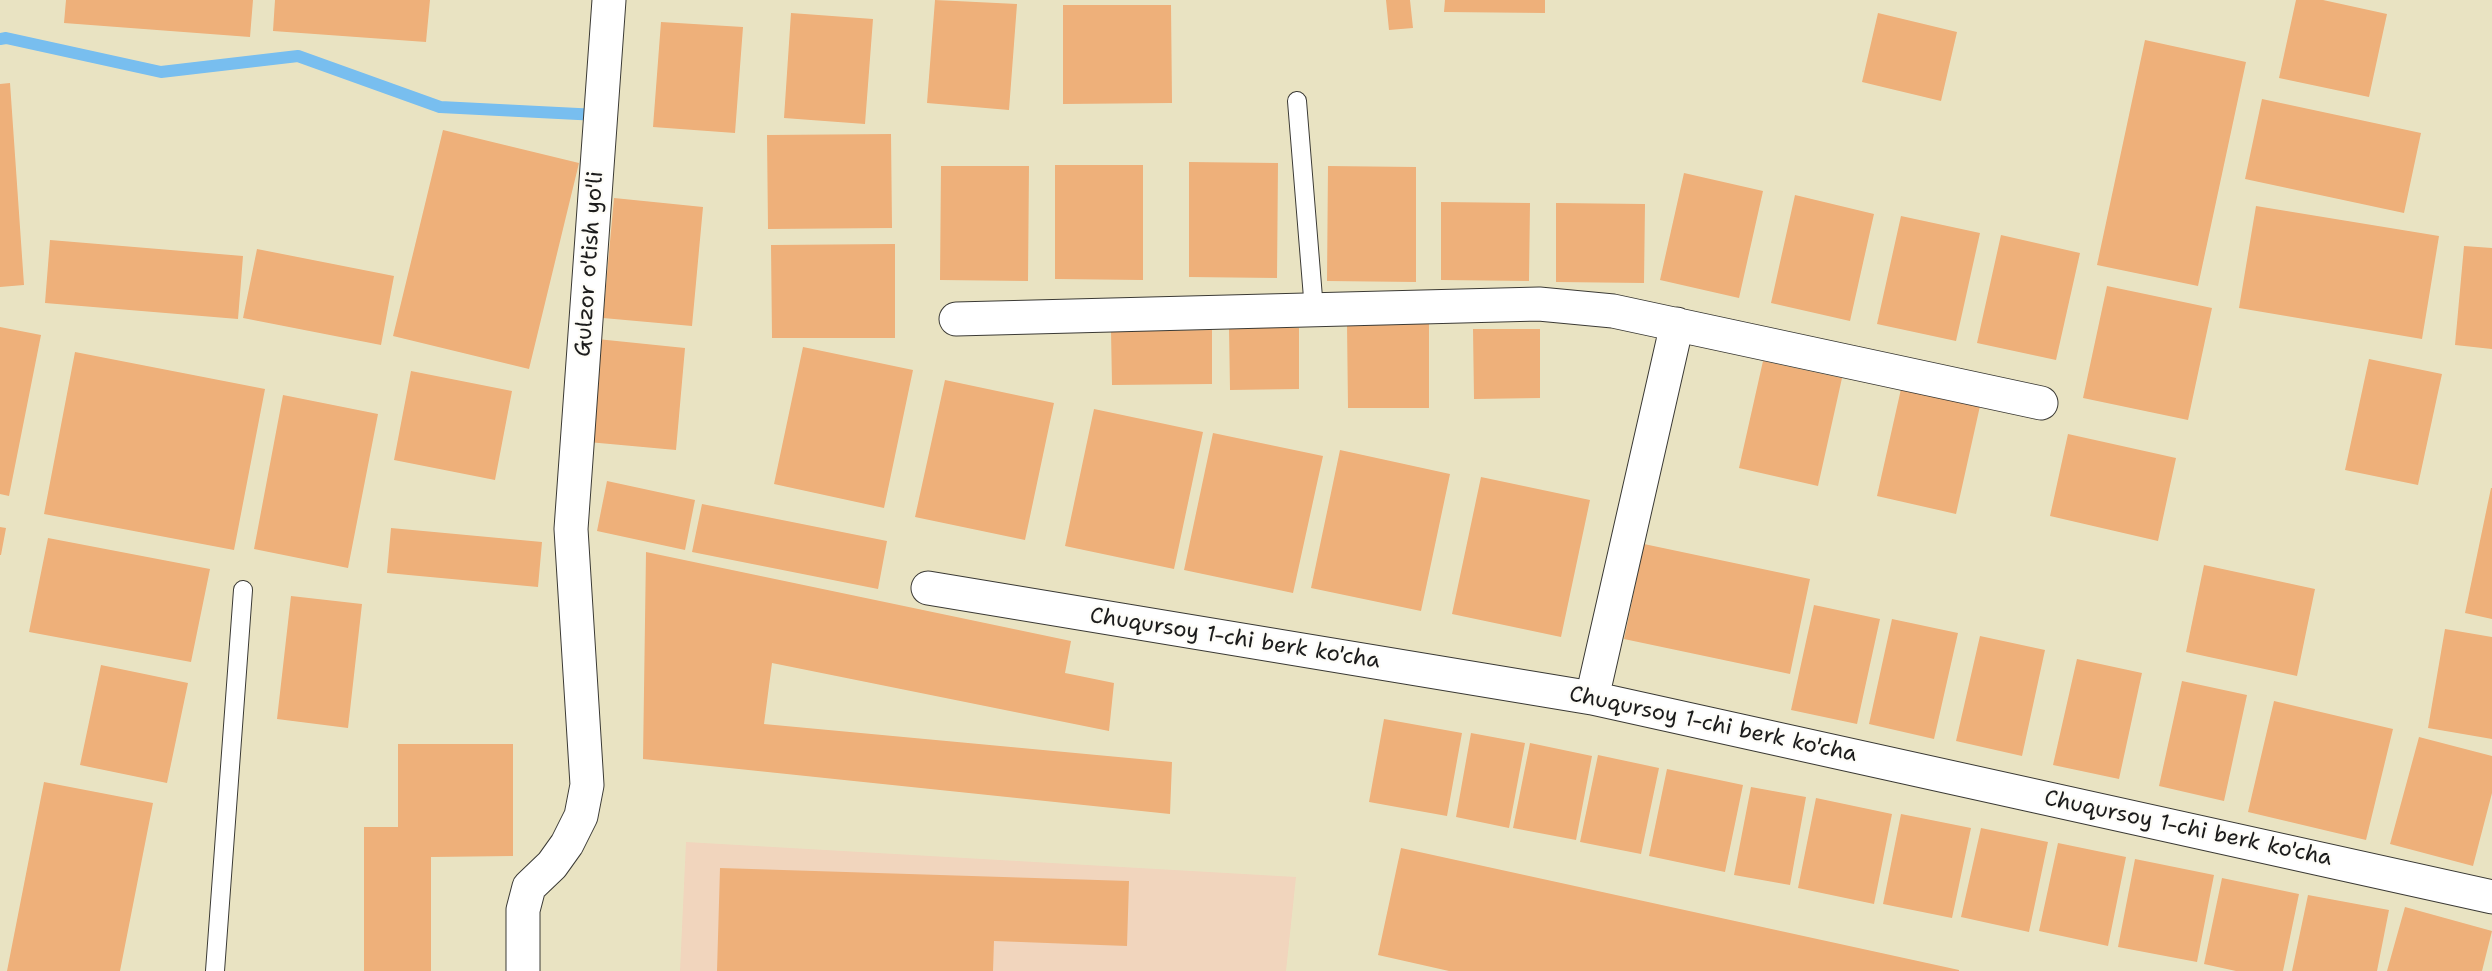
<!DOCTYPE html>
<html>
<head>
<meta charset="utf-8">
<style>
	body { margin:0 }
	canvas { display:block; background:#e9e3c2 }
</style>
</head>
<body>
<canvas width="2492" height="971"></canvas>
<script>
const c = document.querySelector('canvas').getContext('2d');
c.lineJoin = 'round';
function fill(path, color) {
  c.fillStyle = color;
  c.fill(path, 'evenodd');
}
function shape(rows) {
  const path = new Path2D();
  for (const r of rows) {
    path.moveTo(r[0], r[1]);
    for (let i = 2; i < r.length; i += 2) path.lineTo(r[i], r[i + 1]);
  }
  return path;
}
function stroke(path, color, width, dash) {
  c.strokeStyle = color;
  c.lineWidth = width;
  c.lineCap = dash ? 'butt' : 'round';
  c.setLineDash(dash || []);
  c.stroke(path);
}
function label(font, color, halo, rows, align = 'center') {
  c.font = font + ' "Shantell Sans",sans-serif';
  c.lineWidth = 4.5;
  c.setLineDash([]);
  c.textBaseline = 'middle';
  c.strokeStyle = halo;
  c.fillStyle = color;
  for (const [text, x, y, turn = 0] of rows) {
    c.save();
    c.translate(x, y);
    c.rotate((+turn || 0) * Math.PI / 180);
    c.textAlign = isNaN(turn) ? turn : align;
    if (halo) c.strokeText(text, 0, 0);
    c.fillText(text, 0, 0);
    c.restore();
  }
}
fill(shape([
	[686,842,1296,877,1286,971,680,971]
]), '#f1d5bd');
stroke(shape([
	[0,39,6,38,161,72,298,56,440,107,598,115]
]), '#78beef', 12);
fill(shape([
	[66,0,253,0,250,37,64,23],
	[275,0,430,0,426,42,273,31],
	[935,0,1017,4,1009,110,927,103],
	[1386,0,1410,0,1413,28,1389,30],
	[1445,0,1545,0,1545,13,1444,12],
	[2296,0,2323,0,2387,14,2369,97,2279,78],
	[1063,5,1171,5,1172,103,1063,104],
	[791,13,873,19,865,124,784,118],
	[1878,13,1957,32,1941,101,1862,82],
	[661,22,743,27,735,133,653,127],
	[2145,40,2246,62,2198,286,2097,265],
	[10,83,24,285,0,287,0,84],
	[2262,99,2421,133,2404,213,2245,179],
	[443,130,579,163,529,369,393,336],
	[891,134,892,228,768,229,767,135],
	[1189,162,1278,163,1277,278,1189,277],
	[1055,165,1143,165,1143,280,1055,279],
	[941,166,1029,166,1028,281,940,280],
	[1328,166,1416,167,1416,282,1327,281],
	[1684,173,1763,191,1739,298,1660,280],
	[1795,195,1874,214,1850,321,1771,303],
	[614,198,703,207,692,326,603,318],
	[1441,202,1530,203,1529,281,1441,280],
	[1556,203,1645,204,1644,283,1556,282],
	[2256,206,2439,236,2422,339,2239,308],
	[1901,216,1980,233,1956,341,1877,324],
	[2001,235,2080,253,2056,360,1977,343],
	[50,240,243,256,238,319,45,303],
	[895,244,895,338,772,338,771,245],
	[2464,246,2492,248,2492,349,2455,345],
	[257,249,394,276,381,345,243,318],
	[2107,286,2212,308,2188,420,2083,398],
	[1429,323,1429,408,1348,408,1347,324],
	[0,327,41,335,9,496,0,494],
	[1229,328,1299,328,1299,389,1230,390],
	[1473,329,1540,329,1540,398,1474,399],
	[1212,330,1212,384,1112,385,1111,331],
	[597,339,685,348,676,450,588,442],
	[803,347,913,370,884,508,774,484],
	[75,352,265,389,234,550,44,514],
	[2369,359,2442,374,2418,485,2345,470],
	[1763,361,1842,378,1818,486,1739,468],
	[411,371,512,391,495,480,394,460],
	[945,380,1054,403,1025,540,915,517],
	[1901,389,1980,406,1956,514,1877,496],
	[283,395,378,414,348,568,254,549],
	[1094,409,1203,432,1174,569,1065,546],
	[1213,433,1323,456,1293,593,1184,570],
	[2068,434,2176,458,2158,541,2050,516],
	[1340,450,1450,474,1421,611,1311,588],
	[1481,477,1590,500,1561,637,1452,614],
	[607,481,695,500,685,550,597,531],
	[2491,488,2492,488,2492,619,2465,613],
	[702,504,887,541,878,589,692,552],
	[0,527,6,528,1,555,0,555],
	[391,528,542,542,538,587,387,573],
	[48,538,210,569,191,662,29,632],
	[1644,544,1810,579,1790,674,1624,639],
	[646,552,1071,641,1065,673,1114,683,1109,731,772,663,764,724,1172,762,1170,814,643,759],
	[2204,565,2315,589,2297,676,2186,652],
	[291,596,362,604,348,728,277,719],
	[1814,605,1880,619,1857,724,1791,710],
	[1892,619,1958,633,1934,739,1869,724],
	[2445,629,2492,637,2492,739,2428,728],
	[1980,636,2045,650,2022,756,1956,741],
	[2077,659,2142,673,2119,779,2053,765],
	[101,665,188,683,167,783,80,765],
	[2182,681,2247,695,2224,801,2159,786],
	[2274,701,2393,729,2366,840,2248,812],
	[1384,719,1462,733,1447,816,1369,802],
	[1471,733,1525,743,1509,828,1456,817],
	[2419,737,2492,756,2492,793,2473,866,2390,844],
	[1530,743,1592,756,1576,840,1513,828],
	[398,744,513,744,513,856,431,857,431,971,364,971,364,827,398,827],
	[1598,755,1659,768,1641,854,1580,842],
	[1667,769,1743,785,1725,872,1649,856],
	[44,782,153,803,120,971,7,971],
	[1751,787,1806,797,1790,885,1734,875],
	[1816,798,1892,814,1874,904,1798,888],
	[1901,814,1971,828,1952,918,1883,904],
	[1981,828,2048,842,2029,932,1961,917],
	[2058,843,2126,857,2108,946,2039,931],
	[1401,848,1959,970,1959,971,1449,971,1378,955],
	[2135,859,2214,875,2197,962,2118,947],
	[720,868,1129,881,1127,946,994,941,993,971,717,971],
	[2222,878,2299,894,2283,971,2236,971,2204,964],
	[2308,895,2389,910,2377,971,2292,971],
	[2405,907,2492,931,2482,971,2387,971]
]), '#eeb07a');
const service = shape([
	[1297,101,1314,310],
	[215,971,243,590]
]);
const minor = shape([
	[956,319,1539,304,1613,311,2041,403],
	[928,588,1592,698,2492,897],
	[1592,698,1677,324],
	[523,971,523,910,529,887,552,865,567,844,581,816,587,785,571,529,609,0]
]);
stroke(service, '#3b3a35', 20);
stroke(minor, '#3b3a35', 35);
stroke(service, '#fff', 18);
stroke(minor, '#fff', 33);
label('22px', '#1c1c1c', '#fdfcf7', [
	["Gulzor o'tish yo'li",590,264,-86],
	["Chuqursoy 1-chi berk ko'cha",1235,639,9],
	["Chuqursoy 1-chi berk ko'cha",1713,725,12],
	["Chuqursoy 1-chi berk ko'cha",2188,829,12]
]);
</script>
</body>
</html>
